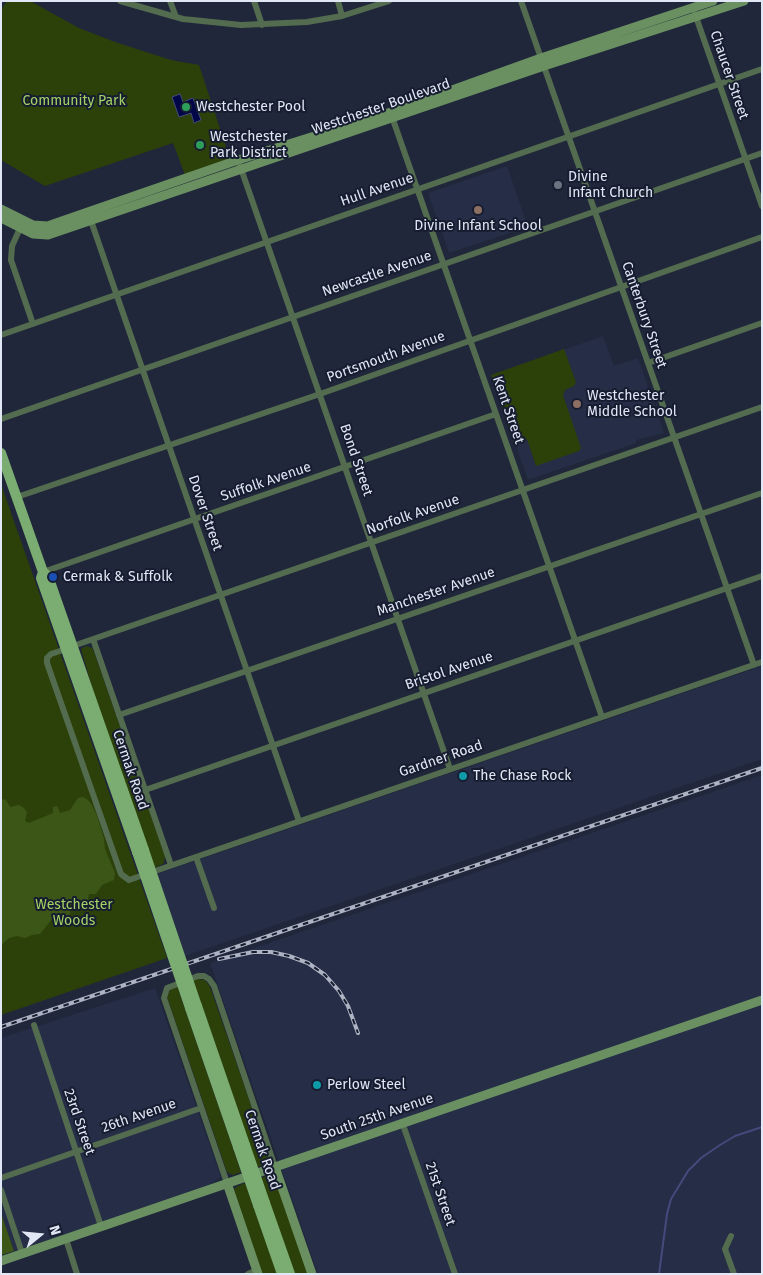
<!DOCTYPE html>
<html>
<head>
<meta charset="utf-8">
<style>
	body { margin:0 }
	#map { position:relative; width:763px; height:1275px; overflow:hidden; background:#20273a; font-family:"Fira Sans",sans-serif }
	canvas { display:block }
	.frame { position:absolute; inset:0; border:2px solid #e2e7f5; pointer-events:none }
	.north { position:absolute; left:15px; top:1210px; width:50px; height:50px; -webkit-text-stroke:4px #171d30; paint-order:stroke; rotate:73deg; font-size:14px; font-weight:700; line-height:20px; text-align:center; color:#e2e7f5 }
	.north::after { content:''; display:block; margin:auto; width:18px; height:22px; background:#e2e7f5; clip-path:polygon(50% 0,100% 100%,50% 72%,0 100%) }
</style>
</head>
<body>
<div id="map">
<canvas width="763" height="1275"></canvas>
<div class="frame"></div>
<div class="north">N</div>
</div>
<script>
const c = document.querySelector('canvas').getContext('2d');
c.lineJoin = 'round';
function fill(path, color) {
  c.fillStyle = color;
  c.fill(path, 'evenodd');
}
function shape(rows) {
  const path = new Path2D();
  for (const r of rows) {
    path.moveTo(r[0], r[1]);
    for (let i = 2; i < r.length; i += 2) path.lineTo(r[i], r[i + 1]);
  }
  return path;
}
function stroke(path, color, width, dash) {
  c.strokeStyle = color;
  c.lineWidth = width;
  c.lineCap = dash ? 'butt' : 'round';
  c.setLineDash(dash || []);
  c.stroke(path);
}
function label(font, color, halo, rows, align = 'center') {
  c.font = font + ' "Fira Sans",sans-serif';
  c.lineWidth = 4;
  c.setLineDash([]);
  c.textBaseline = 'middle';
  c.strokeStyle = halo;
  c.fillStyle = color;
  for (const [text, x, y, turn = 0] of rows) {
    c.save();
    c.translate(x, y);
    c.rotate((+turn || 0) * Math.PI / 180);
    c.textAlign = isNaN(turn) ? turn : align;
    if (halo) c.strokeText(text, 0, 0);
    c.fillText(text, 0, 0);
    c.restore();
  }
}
fill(shape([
	[507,166,528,227,449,253,428,193],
	[603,336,614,366,638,358,664,433,636,440,636,443,528,480,491,375],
	[762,666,762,759,185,956,157,874],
	[762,775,762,1274,318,1274,210,963],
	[155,988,221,1177,203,1189,14,1251,1,1213,1,1038]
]), '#252d47');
fill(shape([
	[7,1,30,1,79,28,115,42,171,60,199,65,230,159,185,175,173,143,45,186,1,160,1,10],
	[564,349,576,382,574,386,565,390,563,395,581,448,579,451,536,466,527,439,514,443,491,375],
	[1,484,167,958,1,1015],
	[86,646,92,648,94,652,165,856,164,863,159,866,154,868,92,687,81,649],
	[198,979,205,980,210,987,269,1157,268,1162,266,1164,257,1167,193,980],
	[177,986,241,1172,233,1175,227,1172,167,997,170,990],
	[271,1174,275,1176,309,1274,294,1274,261,1178],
	[245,1183,277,1274,262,1274,234,1190,236,1187]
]), '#2b4109');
fill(shape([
	[83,797,88,800,92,805,97,816,104,839,105,849,115,873,114,880,102,885,96,894,89,894,88,900,72,902,70,913,68,917,60,921,57,918,52,919,40,934,32,935,25,938,17,936,9,938,1,945,1,799,6,800,10,807,19,805,24,808,27,812,25,821,29,823,53,813,53,807,57,806,60,813,70,810,78,798],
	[1,1213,14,1251,1,1255]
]), '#3c5617');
const water = shape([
	[180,94,183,102,193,98,201,120,194,123,191,113,179,117,172,97,180,94]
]);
fill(water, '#000647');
stroke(water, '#444a7b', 1);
stroke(shape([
	[659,1274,667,1214,671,1199,688,1171,701,1158,720,1145,735,1136,762,1127]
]), '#444a7b', 2);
stroke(shape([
	[120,1,183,19,241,25,307,22,342,16,389,1],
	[170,1,176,17],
	[254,1,262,25],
	[338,1,342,16],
	[521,1,754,665],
	[695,14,762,206],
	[391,114,602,717],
	[238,160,450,769],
	[90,218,299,821],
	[21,226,12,246,11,260,33,324],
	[1,335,762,69],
	[648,363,762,323],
	[1,419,762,153],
	[17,497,320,394,762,237],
	[43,572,496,414],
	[93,639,171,865],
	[73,646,762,407],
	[66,649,51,654,47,658,47,663,121,874,129,880,762,662],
	[119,715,762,493],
	[145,790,762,576],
	[196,857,214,908],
	[34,1025,101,1226],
	[402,1122,455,1274],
	[1,1178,201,1108],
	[227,1183,164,998,167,988,198,976,204,976,209,979,214,986,275,1167],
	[1,1190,22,1253],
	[731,1236,725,1249,734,1274],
	[66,1239,77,1274],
	[248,1274,257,1270]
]), '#536b4e', 6);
stroke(shape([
	[1,209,33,225,48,226,56,223,238,160,391,112,541,58,713,1],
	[1,218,33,234,48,235,544,66,744,1],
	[275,1167,312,1274],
	[227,1183,258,1274],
	[1,1261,762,1000]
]), '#6a9062', 9);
stroke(shape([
	[1,453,43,572,41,578,137,852],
	[43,572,48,576,144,850],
	[197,1006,245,1145],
	[190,1008,238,1147],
	[265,1203,290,1274],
	[258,1205,282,1274]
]), '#7bad72', 10);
const rail = shape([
	[219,959,253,952,271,952,289,956,308,963,325,975,339,991,348,1006,358,1033],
	[1,1027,762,768]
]);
stroke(rail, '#adb3c2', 4);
stroke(rail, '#171d30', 2, [5.5]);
stroke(shape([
	[144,850,197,1006],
	[137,852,190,1008],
	[245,1145,265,1203],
	[238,1147,258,1205]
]), '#7bad72', 10);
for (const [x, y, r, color] of [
	[186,107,5,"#2e9e5b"],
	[200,145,5,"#2e9e5b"],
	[558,185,5,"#6b7280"],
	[478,210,5,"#8d6e63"],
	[577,404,5,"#8d6e63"],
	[53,577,5,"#1a4fb4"],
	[463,776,5,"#0f9aa8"],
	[317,1085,5,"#0f9aa8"]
]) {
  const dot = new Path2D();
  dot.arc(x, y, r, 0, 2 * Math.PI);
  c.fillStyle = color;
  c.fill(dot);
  stroke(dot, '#171d30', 2);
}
label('14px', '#e2e7f5', '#171d30', [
	["Chaucer Street",729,75,71],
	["Westchester Boulevard",381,107,-19],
	["Hull Avenue",377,190,-19],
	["Newcastle Avenue",377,274,-19],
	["Canterbury Street",644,315,71],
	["Portsmouth Avenue",386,357,-20],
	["Kent Street",508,410,71],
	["Bond Street",356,460,71],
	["Suffolk Avenue",266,482,-19],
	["Dover Street",205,513,71],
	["Norfolk Avenue",413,515,-19],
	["Manchester Avenue",436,592,-19],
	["Bristol Avenue",449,671,-19],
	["Gardner Road",441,759,-19],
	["Cermak Road",130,770,71],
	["26th Avenue",139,1116,-19],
	["South 25th Avenue",377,1117,-19],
	["23rd Street",79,1122,71],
	["Cermak Road",262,1150,71],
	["21st Street",440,1194,71]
]);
label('14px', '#a3d266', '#171d30', [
	["Community Park",74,101],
	["Westchester",74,905],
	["Woods",74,921]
]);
label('14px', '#e2e7f5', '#171d30', [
	["Westchester Pool",196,107],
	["Westchester",210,137],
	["Park District",210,153],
	["Divine",568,177],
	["Infant Church",568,193],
	["Divine Infant School",478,226,"center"],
	["Westchester",587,396],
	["Middle School",587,412],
	["Cermak & Suffolk",63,577],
	["The Chase Rock",473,776],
	["Perlow Steel",327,1085]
], 'left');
</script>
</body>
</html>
